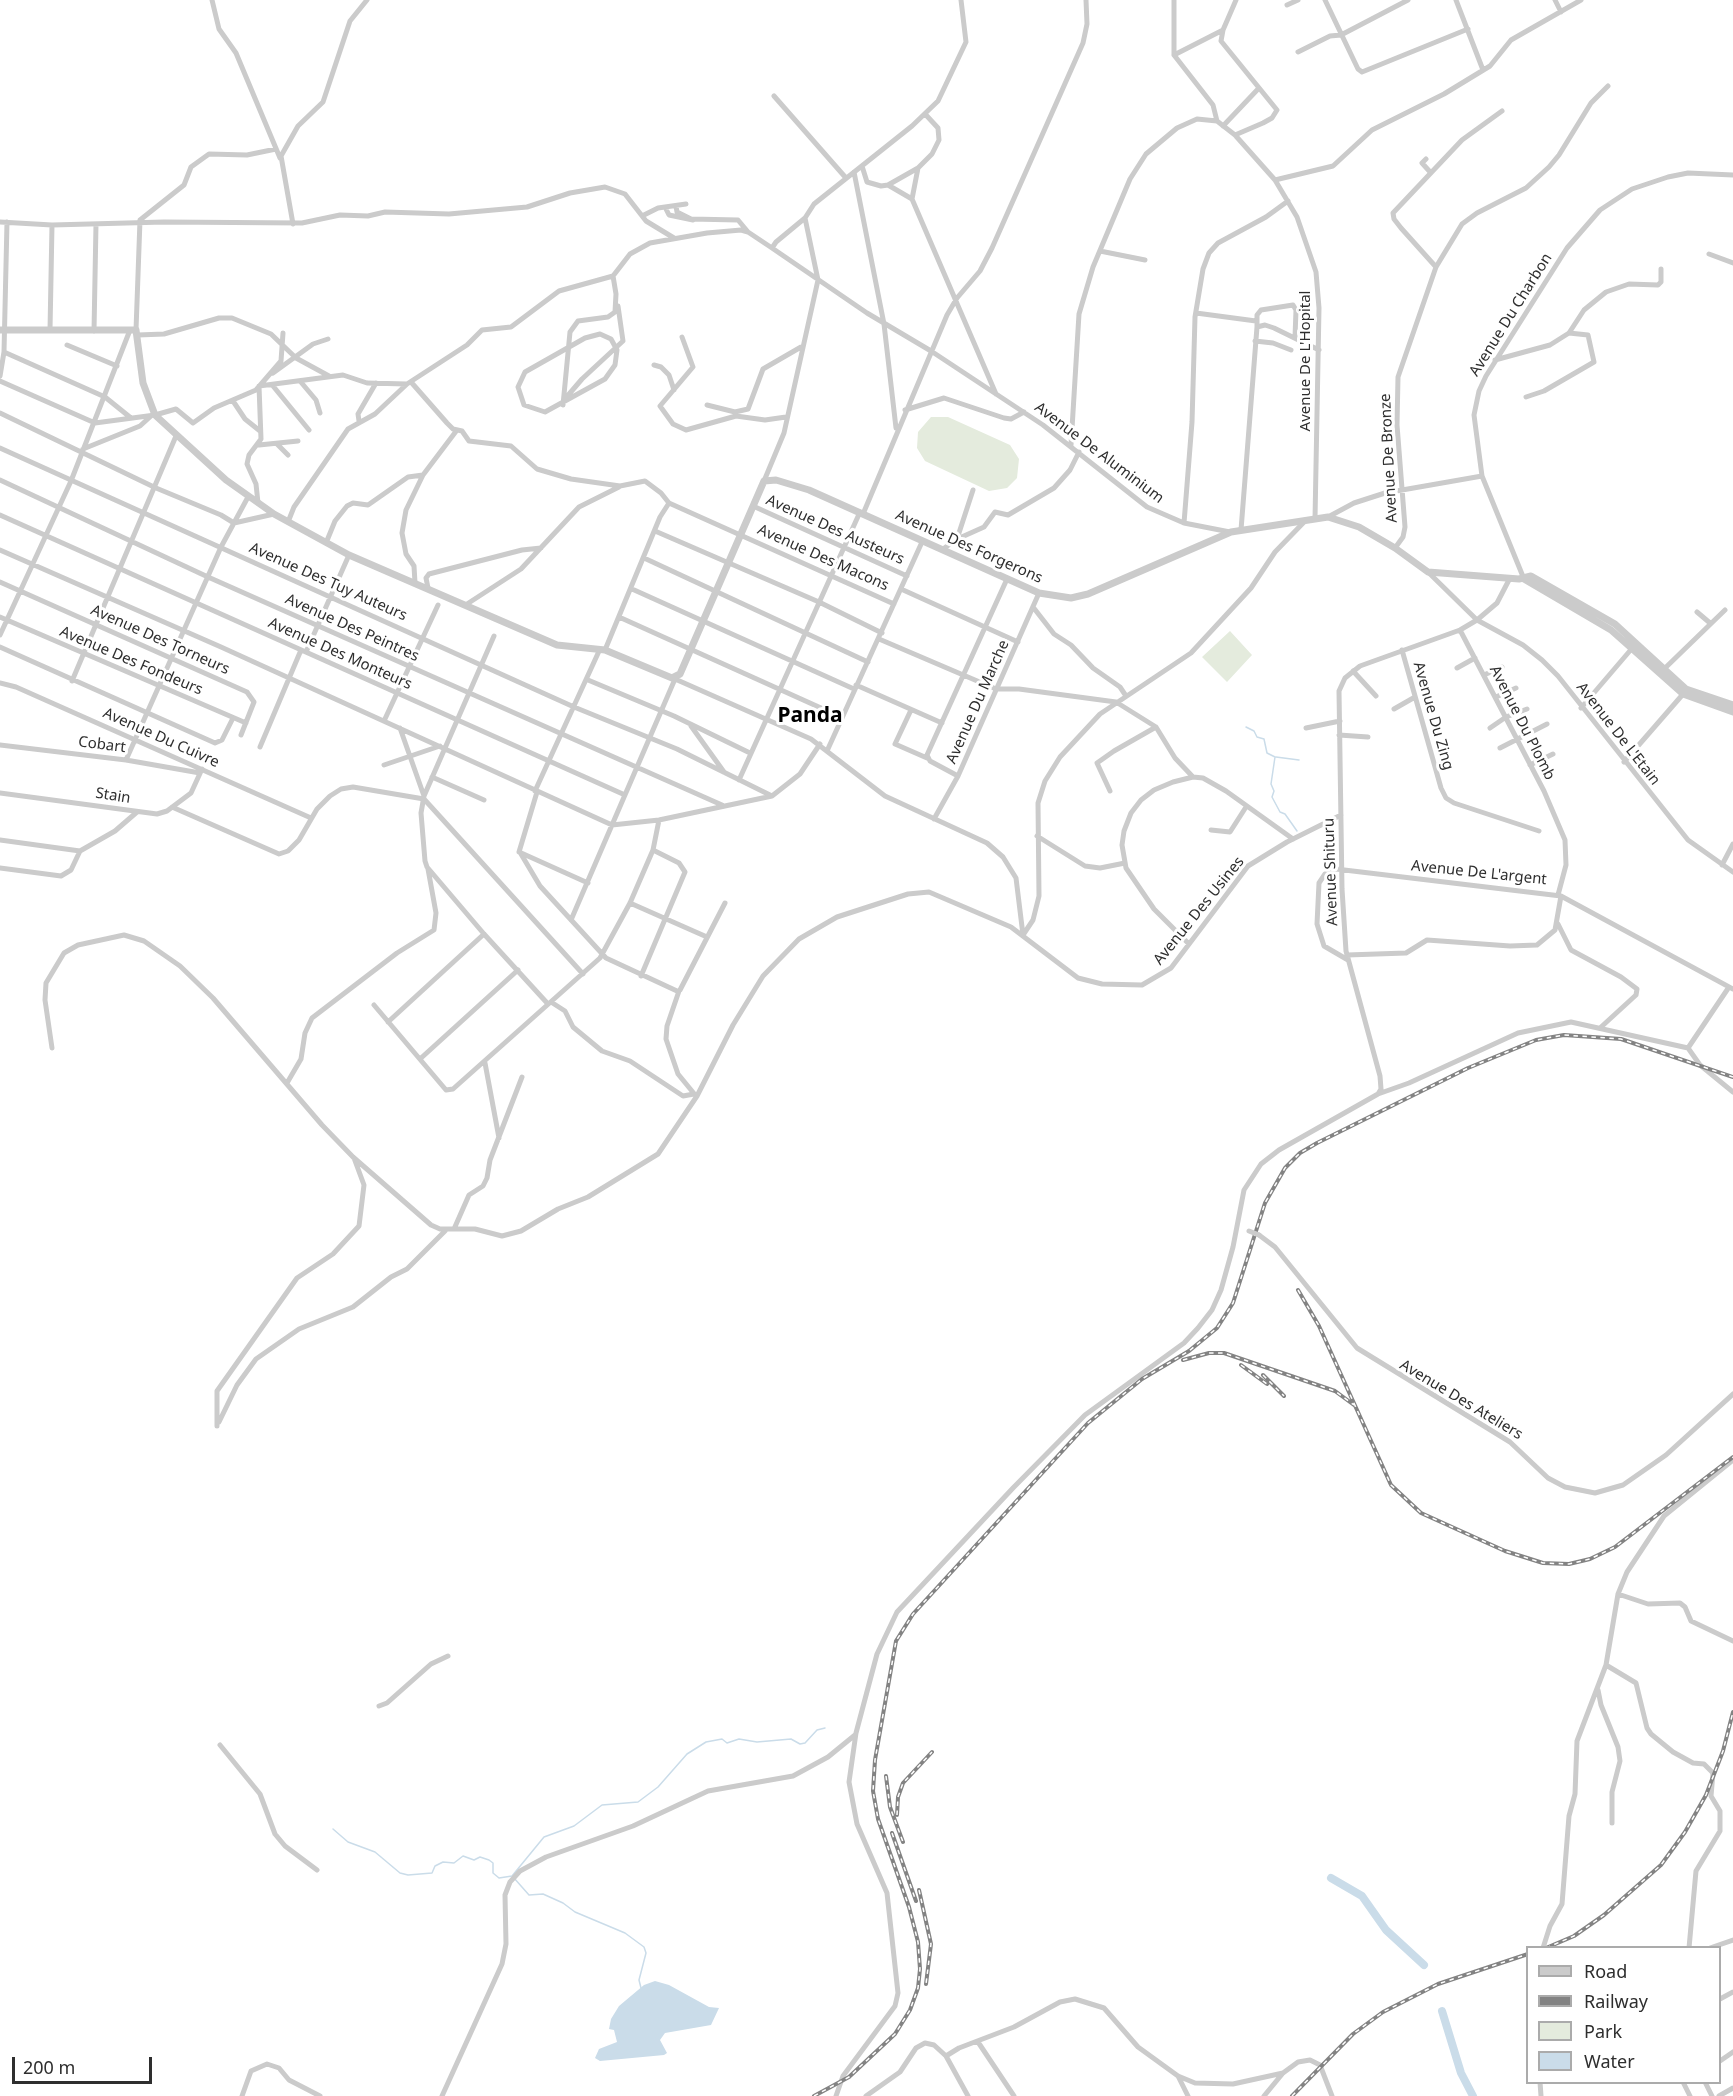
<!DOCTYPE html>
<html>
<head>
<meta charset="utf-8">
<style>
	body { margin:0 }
	#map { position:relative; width:1733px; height:2096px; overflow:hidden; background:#fff; font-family:"Noto Sans",sans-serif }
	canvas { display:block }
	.legend { position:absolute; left:1526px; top:1946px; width:195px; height:138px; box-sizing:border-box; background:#fff; border:2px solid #ababab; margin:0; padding:8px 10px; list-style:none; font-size:18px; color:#2e2e2e }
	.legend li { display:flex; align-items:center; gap:12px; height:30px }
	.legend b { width:30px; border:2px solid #ababab }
	.scale { position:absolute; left:12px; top:2057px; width:140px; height:27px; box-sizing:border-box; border:3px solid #2e2e2e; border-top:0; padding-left:8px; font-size:18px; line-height:21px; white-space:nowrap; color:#2e2e2e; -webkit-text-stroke:4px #fff; paint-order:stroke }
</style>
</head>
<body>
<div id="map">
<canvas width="1733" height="2096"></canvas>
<ul class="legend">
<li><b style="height:8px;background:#cbcbcb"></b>Road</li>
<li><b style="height:8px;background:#838383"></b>Railway</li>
<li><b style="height:16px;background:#e4ebdd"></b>Park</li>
<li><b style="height:16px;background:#cadce9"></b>Water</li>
</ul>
<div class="scale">200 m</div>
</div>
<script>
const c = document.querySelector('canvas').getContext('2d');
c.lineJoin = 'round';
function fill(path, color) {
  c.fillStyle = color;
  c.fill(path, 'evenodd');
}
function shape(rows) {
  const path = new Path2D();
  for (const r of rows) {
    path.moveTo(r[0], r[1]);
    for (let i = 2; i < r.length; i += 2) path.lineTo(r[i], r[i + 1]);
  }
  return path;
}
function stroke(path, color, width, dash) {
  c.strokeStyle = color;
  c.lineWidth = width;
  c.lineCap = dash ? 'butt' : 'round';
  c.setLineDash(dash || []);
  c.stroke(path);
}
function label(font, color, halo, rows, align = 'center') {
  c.font = font + ' "Noto Sans",sans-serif';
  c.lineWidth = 6;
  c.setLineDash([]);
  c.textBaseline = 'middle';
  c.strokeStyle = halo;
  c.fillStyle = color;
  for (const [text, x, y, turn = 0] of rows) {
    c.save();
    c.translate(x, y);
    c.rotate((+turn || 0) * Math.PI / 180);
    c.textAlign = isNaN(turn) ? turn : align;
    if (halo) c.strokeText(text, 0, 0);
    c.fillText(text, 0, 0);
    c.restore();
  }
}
fill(shape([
	[931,417,948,417,1010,445,1019,459,1017,478,1007,488,989,491,925,461,917,448,918,432],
	[1230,631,1252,655,1227,682,1202,657]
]), '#e4ebdd');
fill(shape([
	[655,1981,669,1985,709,2007,719,2008,711,2025,665,2033,660,2040,667,2053,664,2055,600,2061,595,2058,599,2049,617,2042,614,2030,609,2029,611,2019,619,2006,644,1985]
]), '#cadce9');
stroke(shape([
	[1246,727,1254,731,1257,737,1264,739,1267,753,1275,757,1271,784,1274,791,1272,797,1280,812,1285,814,1297,831],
	[1276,757,1299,760],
	[333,1829,348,1842,375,1852,400,1873,408,1875,432,1873,435,1866,443,1862,454,1863,463,1856,474,1860,480,1857,489,1860,493,1863,493,1873,499,1878,512,1876,544,1837,574,1826,602,1805,638,1802,658,1787,687,1754,706,1742,722,1739,727,1743,739,1739,757,1742,791,1739,800,1744,805,1743,817,1730,825,1728],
	[514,1878,529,1895,543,1894,563,1903,575,1912,625,1933,644,1947,646,1953,639,1980,641,1988]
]), '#cadce9', 1.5);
stroke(shape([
	[1331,1878,1362,1896,1386,1930,1424,1965],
	[1442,2011,1461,2073,1473,2096]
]), '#cadce9', 8);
stroke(shape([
	[212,0,219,29,236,53,280,158],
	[961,0,966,42,938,101,912,126,814,204,805,218,776,242,772,248,867,313,931,351,1043,425,1147,507,1184,523,1230,532],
	[1174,0,1174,55,1213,105,1217,121],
	[1325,0,1358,69,1362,72,1468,29],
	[1456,0,1483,70],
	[1555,0,1561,12],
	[1287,5,1298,0],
	[1298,52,1330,36,1341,35,1408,0],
	[1174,55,1223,30],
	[774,96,846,178],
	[1223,126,1259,88],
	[1235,135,1263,123,1272,118,1277,110,1221,41,1223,30,1236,0],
	[1426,159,1422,163,1431,173],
	[862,166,867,182,881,186,888,185,918,168,932,154,939,140,938,128,926,115],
	[918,168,912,199,996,394],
	[854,172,884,324,896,428],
	[1275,180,1333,166,1372,130,1444,94,1490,66,1511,40,1581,0],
	[888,185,912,199],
	[676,206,677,212,691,219,738,220,748,232],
	[665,207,669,215,693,220],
	[642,216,658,208,686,204],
	[0,222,52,225,164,222,302,223,340,215,368,216,385,212,449,214,527,207,570,193,605,187,625,194,646,221,674,238],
	[7,222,4,352,105,397,131,418],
	[293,224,281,156,298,126,323,102,350,21,367,0],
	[1100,251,1145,260],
	[1709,254,1733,263],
	[1436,267,1401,228,1394,219,1393,213,1462,140,1502,111],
	[1196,313,1256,321],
	[1257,327,1257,315,1261,310,1293,305,1296,310,1295,337],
	[50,330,52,225],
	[136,330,140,220,184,185,191,167,209,154,247,155,276,149],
	[94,331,96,224],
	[600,334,611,339,617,350,615,365,605,379,545,412,524,405,518,387,525,372,585,338,600,334],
	[138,335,164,334,219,318,232,318,271,334,296,358,329,376],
	[682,337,693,367,660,406,673,424,686,430,736,416,765,420,786,417],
	[1255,341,1273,343,1291,350],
	[67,345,117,366],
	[1495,360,1550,345,1569,333,1584,310,1606,292,1629,284,1658,285,1661,282,1661,269],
	[654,365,661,367,669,375,674,390],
	[273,373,313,344,328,339],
	[0,376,4,352],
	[0,381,95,423,155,415,176,409,193,423,214,408,256,390,281,361,283,333],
	[300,381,316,400,320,413],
	[411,382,447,423,453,429,462,431,469,441,511,446,537,469,571,479,620,486,645,481,661,493,669,503,894,604],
	[259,386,343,375,367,383,407,384],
	[273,386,309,430],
	[1526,397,1544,391,1594,362,1588,335,1569,333],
	[564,400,582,379,623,341,618,306],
	[233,401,245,419,260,431],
	[563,405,570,332,578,321,608,317,615,312,616,294,613,276],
	[707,405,735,412,748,409,763,369,801,347],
	[905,410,944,398,1004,418,1011,419,1024,412],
	[0,413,156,488,221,515,234,523,274,514],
	[359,421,358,414,376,383],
	[277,444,288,455],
	[259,445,298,441],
	[1071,445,1079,314,1093,267,1130,179,1146,154,1177,128,1197,119,1217,121,1235,135,1275,180,1297,217,1316,272,1319,308,1315,519],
	[0,448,574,707,677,749,772,796],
	[83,449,140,426,151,416],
	[0,480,208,577,722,805],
	[764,481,784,433,818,280,805,218],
	[258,503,256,484,247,464,249,455,261,439,259,386],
	[753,506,907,576],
	[863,514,947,315,957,298,980,271,992,248,1083,43,1087,24,1086,0],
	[0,515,625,795],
	[1328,517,1354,503,1385,493,1482,476],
	[288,522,294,507,348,429,375,414,407,384,467,345,482,330,511,327,559,291,613,276,630,254,650,243,707,233,741,230,748,232,772,248],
	[1184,523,1192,422,1195,317,1203,269,1209,253,1218,243,1266,217,1288,201],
	[1241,530,1257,327,1265,325,1274,328,1319,350],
	[655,531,819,602,882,633],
	[957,539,973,490],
	[326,543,335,521,347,506,353,503,368,505,408,477,423,475],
	[1395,548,1403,537,1405,527,1397,425,1398,377,1436,267,1462,224,1477,213,1526,188,1549,167,1559,155,1591,103,1608,86],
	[0,550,221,647,612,825,659,820,772,796,800,774,820,744],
	[942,550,955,540,984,527,995,512,1008,515,1054,488,1070,470,1079,452],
	[644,558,868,662],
	[1428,572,1477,620,1523,645,1542,660,1558,676,1688,840,1733,872],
	[1524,579,1482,476,1474,415,1479,391,1486,376,1567,248,1600,210,1632,189,1668,177,1688,173,1733,175],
	[0,582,247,692,254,702,241,735],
	[415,583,414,566,406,554,402,533,406,510,423,475,457,430],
	[428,588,426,578,429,574,522,550,541,548],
	[632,589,854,689],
	[901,589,1018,642],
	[467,604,521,569,579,507,619,487],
	[1033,607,1054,634,1071,645,1093,668,1120,687,1126,696],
	[1697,612,1710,623],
	[0,617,246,723],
	[619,617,841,717],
	[1460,630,1544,791,1565,840,1566,865,1558,895],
	[0,635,71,481,130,330],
	[494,636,424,796,421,813,425,861,427,867,484,934,548,1004],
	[879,639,996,689,1019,689,1116,702,1156,727,1175,758,1193,777],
	[0,647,215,743,222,740,233,718],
	[605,650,660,517,669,503],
	[1402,650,1441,788,1446,798,1454,803,1539,831],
	[306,652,349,555],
	[1457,668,1475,658],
	[1353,671,1376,696],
	[1662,671,1725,610],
	[1484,675,1502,667],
	[588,680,674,716,750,753],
	[72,681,176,436],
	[0,683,16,687,311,818],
	[856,685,942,723],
	[1496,697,1516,688],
	[1581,708,1634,646],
	[1394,709,1415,697],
	[911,710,895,744,927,758],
	[384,721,438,605],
	[691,726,724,772],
	[400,728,424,796],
	[1306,728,1340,721],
	[1490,728,1506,717,1527,709],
	[1339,735,1368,737],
	[0,745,126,760,200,773],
	[260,747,301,650],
	[1500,748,1547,724],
	[827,751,922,542],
	[126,760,221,547,248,497],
	[1624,762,1684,693],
	[384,765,440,746],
	[1530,765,1553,754],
	[958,776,930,761,927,755,1007,579],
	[432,777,484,800],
	[739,780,860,512],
	[535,791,600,649],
	[1110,791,1097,763,1114,751,1156,727],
	[537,792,519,852,588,883],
	[0,793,157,814,167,811,191,793,202,769],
	[172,807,279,854,288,851,299,840,317,809,330,796,341,789,353,787,424,799,583,974],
	[934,819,958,776,1039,593],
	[1211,830,1230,832,1246,807],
	[1037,836,1085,866,1100,868,1125,863],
	[0,840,80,851,115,831,137,812],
	[521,854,540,886,606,958,677,991,680,990,725,903],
	[1722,865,1733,844],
	[0,868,61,876,71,870,80,851],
	[630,903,707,937],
	[571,920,675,679,811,739,885,796,987,843,1003,857,1016,878,1023,935],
	[1558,924,1571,950,1621,977,1637,989,1636,995,1600,1028],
	[1023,935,1033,920,1039,896,1038,803,1045,781,1060,757,1100,714,1191,653,1251,588,1275,552,1306,520],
	[1189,944,1154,909,1126,868,1122,845,1124,831,1131,813,1141,800,1154,790,1173,782,1193,777,1203,778,1226,791,1293,839],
	[1347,955,1406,953,1427,940,1510,946,1537,945,1555,930,1561,896],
	[1348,960,1324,946,1317,924,1319,883,1325,874,1336,869,1561,896,1733,989],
	[641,976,685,872,679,863,653,850],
	[1729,987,1688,1048,1700,1065,1733,1092],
	[679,991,667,1026,666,1039,678,1074,696,1096],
	[551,1002,565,1011,573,1027,602,1051,630,1061,683,1096,694,1094],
	[374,1005,446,1090,453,1089,600,958,630,903,653,850,659,820],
	[388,1022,484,934],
	[52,1048,45,1000,46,983,64,953,78,945,124,935,144,941,180,966,213,998,322,1125,353,1157,431,1225,440,1229,475,1229,502,1236,521,1231,558,1209,588,1197,658,1154,697,1096,733,1025,763,976,799,939,837,917,908,894,929,892,1011,927,1078,978,1102,984,1142,985,1171,968,1248,866,1287,842,1341,815],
	[420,1059,518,970],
	[485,1063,499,1138],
	[287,1083,301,1059,305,1033,312,1018,397,953,434,930,436,913,428,869],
	[1378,1094,1409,1083,1518,1033,1571,1022,1688,1048],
	[454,1229,469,1195,483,1186,487,1178,490,1160,522,1077],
	[1259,1235,1275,1247,1357,1348,1510,1442,1548,1478,1565,1487,1595,1493,1623,1485,1666,1455,1733,1394],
	[219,1422,237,1385,256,1359,299,1329,353,1307,391,1277,407,1269,445,1231],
	[217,1426,217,1391,297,1278,333,1254,359,1226,364,1185,354,1158],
	[1618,1594,1648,1604,1680,1603,1685,1607,1691,1621,1733,1641],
	[1606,1665,1636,1683,1647,1728,1651,1734,1673,1752,1693,1763,1704,1764,1713,1773,1711,1796,1720,1811,1720,1831,1696,1871,1689,1948],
	[1598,1690,1601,1705,1618,1747,1620,1761,1612,1792,1612,1823],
	[379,1706,387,1703,431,1664,448,1656],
	[220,1745,260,1794,275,1834,285,1846,317,1870],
	[1543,1948,1550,1926,1562,1904,1569,1816,1575,1794,1577,1741,1606,1665,1618,1594,1627,1572,1664,1516,1733,1460],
	[1710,1948,1733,1940],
	[1720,1999,1733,1992],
	[978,2042,1014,2096],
	[946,2056,959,2048,1014,2027,1060,2002,1075,1999,1104,2008,1138,2047,1178,2076,1195,2083,1233,2084,1283,2073],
	[1720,2061,1733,2052],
	[1178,2076,1188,2096],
	[1540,2082,1541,2096],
	[1683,2082,1690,2096],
	[1705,2082,1712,2096],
	[242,2096,251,2071,267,2064,279,2068,289,2080,320,2096],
	[442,2096,502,1964,506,1944,505,1895,510,1882,520,1871,546,1857,633,1826,708,1791,793,1776,828,1757,855,1735],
	[836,2096,843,2076,895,2006,898,1993,887,1893,857,1824,849,1782,856,1733,877,1654,897,1612,1013,1488,1085,1415,1184,1343,1198,1328,1212,1310,1221,1290,1233,1247,1244,1190,1261,1164,1279,1150,1378,1094,1381,1089,1380,1076,1346,951,1342,889,1339,691,1345,678,1360,666,1460,630,1477,620,1497,603,1510,578],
	[866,2096,900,2072,916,2048,925,2043,934,2045,946,2056,968,2096],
	[1264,2096,1283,2073,1298,2062,1310,2060,1320,2065,1332,2096],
	[1719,2096,1733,2088]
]), '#cbcbcb', 5);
stroke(shape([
	[0,330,136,330,143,383,155,415,226,480,274,514,349,555,557,645,605,650,672,678,680,674,764,481,776,480,809,490,1039,593,1071,598,1088,594,1231,532,1328,517,1359,527,1395,548,1428,572,1519,579,1531,576,1615,624,1686,689,1733,705],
	[1524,579,1611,630,1683,694,1733,712]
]), '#cbcbcb', 7);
const rail = shape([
	[1298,1290,1319,1326,1391,1485,1421,1513,1505,1551,1543,1563,1569,1564,1590,1559,1615,1547,1733,1457],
	[1183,1360,1209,1353,1224,1353,1335,1391,1354,1405],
	[1241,1365,1267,1384],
	[1263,1375,1284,1396],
	[886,1776,890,1807,903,1842],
	[897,1815,898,1797,903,1783,932,1752],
	[892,1833,916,1901],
	[919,1890,931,1944,926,1984],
	[1546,1948,1574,1936,1604,1915,1661,1865,1685,1832,1706,1795,1723,1751,1733,1712],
	[814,2096,849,2077,895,2034,910,2010,918,1988,920,1969,918,1942,909,1907,878,1819,873,1791,875,1760,896,1641,913,1614,1088,1423,1142,1379,1189,1351,1217,1328,1233,1303,1265,1203,1285,1168,1300,1153,1317,1143,1468,1068,1536,1040,1564,1035,1621,1039,1733,1077],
	[1292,2096,1353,2034,1383,2012,1438,1984,1528,1954]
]);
stroke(rail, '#838383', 4);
stroke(rail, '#fff', 1.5, [4.5]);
stroke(shape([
	[1249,1231,1259,1235]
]), '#cbcbcb', 5);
label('15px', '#2e2e2e', '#fff', [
	["Avenue Du Charbon",1511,315,-58],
	["Avenue De L'Hopital",1306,361,-90],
	["Avenue De Aluminium",1099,453,37],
	["Avenue De Bronze",1389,458,-93],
	["Avenue Des Austeurs",835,530,24],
	["Avenue Des Forgerons",969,547,24],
	["Avenue Des Macons",823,558,24],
	["Avenue Des Tuy Auteurs",328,582,24],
	["Avenue Des Peintres",352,628,24],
	["Avenue Des Torneurs",160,640,24],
	["Avenue Des Monteurs",340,654,24],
	["Avenue Des Fondeurs",131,661,23],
	["Avenue Du Marche",978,702,-66],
	["Avenue Du Zing",1433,716,74],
	["Avenue Du Plomb",1522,723,63],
	["Avenue De L'Etain",1618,734,52],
	["Avenue Du Cuivre",161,738,24],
	["Cobart",102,745,7],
	["Stain",113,796,9],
	["Avenue Shituru",1331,872,-92],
	["Avenue De L'argent",1479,873,6],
	["Avenue Des Usines",1199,911,-51],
	["Avenue Des Ateliers",1461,1400,31]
]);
label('bold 21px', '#000', '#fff', [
	["Panda",810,716]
]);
</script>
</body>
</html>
